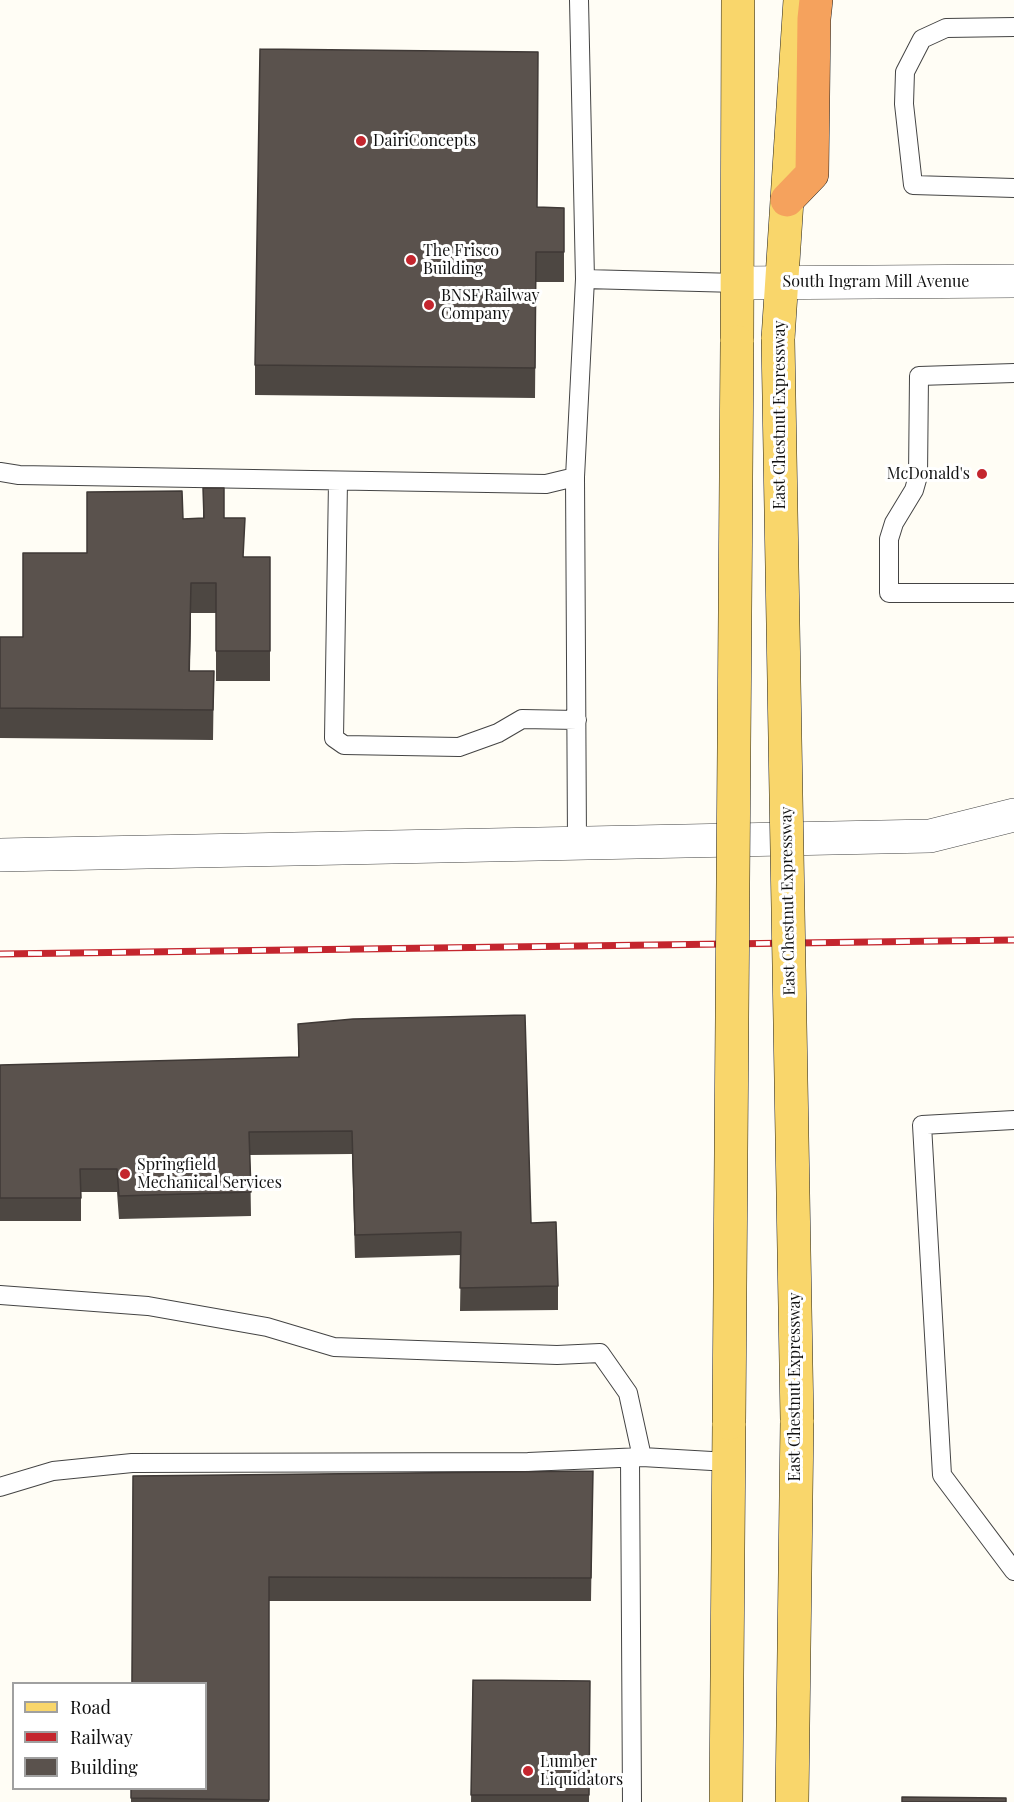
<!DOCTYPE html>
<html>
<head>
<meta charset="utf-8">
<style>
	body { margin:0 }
	#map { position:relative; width:1014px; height:1802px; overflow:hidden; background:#fffdf5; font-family:"Playfair Display",serif }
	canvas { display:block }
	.legend { position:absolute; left:12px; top:1682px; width:195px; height:108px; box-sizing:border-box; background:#fff; border:2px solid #a0a0a0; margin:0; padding:8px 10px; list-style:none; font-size:18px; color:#111 }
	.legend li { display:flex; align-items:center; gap:12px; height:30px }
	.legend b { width:30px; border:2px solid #a0a0a0 }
</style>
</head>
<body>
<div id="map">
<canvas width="1014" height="1802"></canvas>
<ul class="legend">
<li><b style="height:8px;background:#f9d66b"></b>Road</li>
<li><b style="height:8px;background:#c4262e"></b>Railway</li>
<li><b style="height:16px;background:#5a524d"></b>Building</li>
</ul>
</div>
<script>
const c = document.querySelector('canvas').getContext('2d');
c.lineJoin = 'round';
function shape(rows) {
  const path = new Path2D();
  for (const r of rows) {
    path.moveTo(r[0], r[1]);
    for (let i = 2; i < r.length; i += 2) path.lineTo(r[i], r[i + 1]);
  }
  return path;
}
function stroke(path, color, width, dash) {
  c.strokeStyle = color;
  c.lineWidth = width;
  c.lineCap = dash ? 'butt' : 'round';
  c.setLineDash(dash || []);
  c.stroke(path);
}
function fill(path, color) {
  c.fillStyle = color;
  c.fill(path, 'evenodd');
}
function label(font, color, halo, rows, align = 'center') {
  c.font = font + ' "Playfair Display",serif';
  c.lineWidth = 6;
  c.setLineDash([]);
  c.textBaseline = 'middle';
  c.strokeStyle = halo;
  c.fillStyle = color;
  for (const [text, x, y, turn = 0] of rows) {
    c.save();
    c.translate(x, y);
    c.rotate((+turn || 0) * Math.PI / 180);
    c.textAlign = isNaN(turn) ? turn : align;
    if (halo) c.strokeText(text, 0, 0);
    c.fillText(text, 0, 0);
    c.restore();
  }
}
const lane = shape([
	[1014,27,946,28,922,39,905,72,904,104,913,185,1014,188],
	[585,279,737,283],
	[1014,373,919,376,918,476,914,490,894,523,889,539,889,593,1014,593],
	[0,472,19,475,546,484,575,477],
	[338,481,334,738,344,745,459,747,498,733,522,719,577,720],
	[577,842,575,477,585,279,579,0],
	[1014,1120,922,1125,942,1475,1014,1571],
	[0,1295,148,1306,267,1327,334,1347,557,1355,600,1353,628,1393,642,1457],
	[630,1458,632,1802],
	[0,1487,53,1471,132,1463,528,1462,642,1457,729,1462]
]);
const street = shape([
	[737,283,1014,281],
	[0,855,930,836,1014,815]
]);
const primary = shape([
	[778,339,800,0],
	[737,342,738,0],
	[726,1802,729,1423],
	[792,1802,797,1420]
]);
const highway = shape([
	[787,200,812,174,814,19,816,0]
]);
stroke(lane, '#444', 20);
stroke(street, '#444', 34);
stroke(primary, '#222', 34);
stroke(highway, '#222', 34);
stroke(lane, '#fff', 18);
stroke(street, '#fff', 33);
stroke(primary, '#f9d66b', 33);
stroke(highway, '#f5a25d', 33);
const rail = shape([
	[0,954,1014,940]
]);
stroke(rail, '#c4262e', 7);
stroke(rail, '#fff', 4.5, [14]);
const primaryBridge = shape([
	[778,339,797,1420],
	[729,1423,737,342]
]);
stroke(primaryBridge, '#222', 34, []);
stroke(primaryBridge, '#f9d66b', 33);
fill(shape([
	[537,207,564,208,564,282,536,282,535,398,255,395,255,365],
	[203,488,224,518,244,557,270,557,270,681,216,681,216,613,191,613,190,671,214,671,213,740,0,738,0,637,23,637,87,553,183,519,203,518],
	[298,1024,531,1223,558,1286,558,1310,460,1311,461,1255,355,1258,352,1154,250,1155,251,1216,119,1219,117,1192,81,1192,81,1221,0,1221,0,1065,298,1057],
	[593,1471,591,1601,269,1601,269,1802,131,1802,133,1476],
	[473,1680,590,1681,589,1802,471,1802]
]), '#4d4742');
fill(shape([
	[191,583,191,613,189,701,189,671]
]), '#3f3936');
const building = shape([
	[260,49,538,52,537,207,564,208,564,252,536,252,535,368,255,365,260,49],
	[203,488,224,488,224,518,245,518,243,557,270,557,270,651,216,651,216,583,191,583,189,671,214,671,213,710,0,708,0,637,23,637,23,553,87,553,87,492,182,491,183,519,204,518,203,488],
	[525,1015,531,1223,556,1222,558,1286,460,1288,461,1232,355,1235,352,1131,249,1132,251,1192,119,1196,117,1169,80,1169,81,1198,0,1198,0,1065,299,1057,298,1024,353,1019,525,1015],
	[593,1471,591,1578,269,1577,269,1800,131,1798,131,1788,206,1788,206,1683,132,1683,133,1476,593,1471],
	[473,1680,590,1681,589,1795,471,1795,473,1680],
	[902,1797,1006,1798,1006,1802,902,1802,902,1797]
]);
fill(building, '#5a524d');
stroke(building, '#3f3936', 1.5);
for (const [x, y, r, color] of [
	[361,141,6,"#c4262e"],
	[411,260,6,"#c4262e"],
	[429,305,6,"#c4262e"],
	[982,474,6,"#c4262e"],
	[125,1174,6,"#c4262e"],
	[528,1771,6,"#c4262e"]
]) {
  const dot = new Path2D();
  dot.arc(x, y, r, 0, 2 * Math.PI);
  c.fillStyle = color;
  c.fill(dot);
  stroke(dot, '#fff', 2);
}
label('16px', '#111', '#fff', [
	["DairiConcepts",373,141],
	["The Frisco",423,251],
	["Building",423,269],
	["BNSF Railway",441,296],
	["Company",441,314],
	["McDonald's",970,474,"right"],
	["Springfield",137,1165],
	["Mechanical Services",137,1183],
	["Lumber",540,1762],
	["Liquidators",540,1780]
], 'left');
label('16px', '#111', '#fff', [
	["South Ingram Mill Avenue",876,282],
	["East Chestnut Expressway",780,415,-90],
	["East Chestnut Expressway",788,901,-91],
	["East Chestnut Expressway",795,1387,-90]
]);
</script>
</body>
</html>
